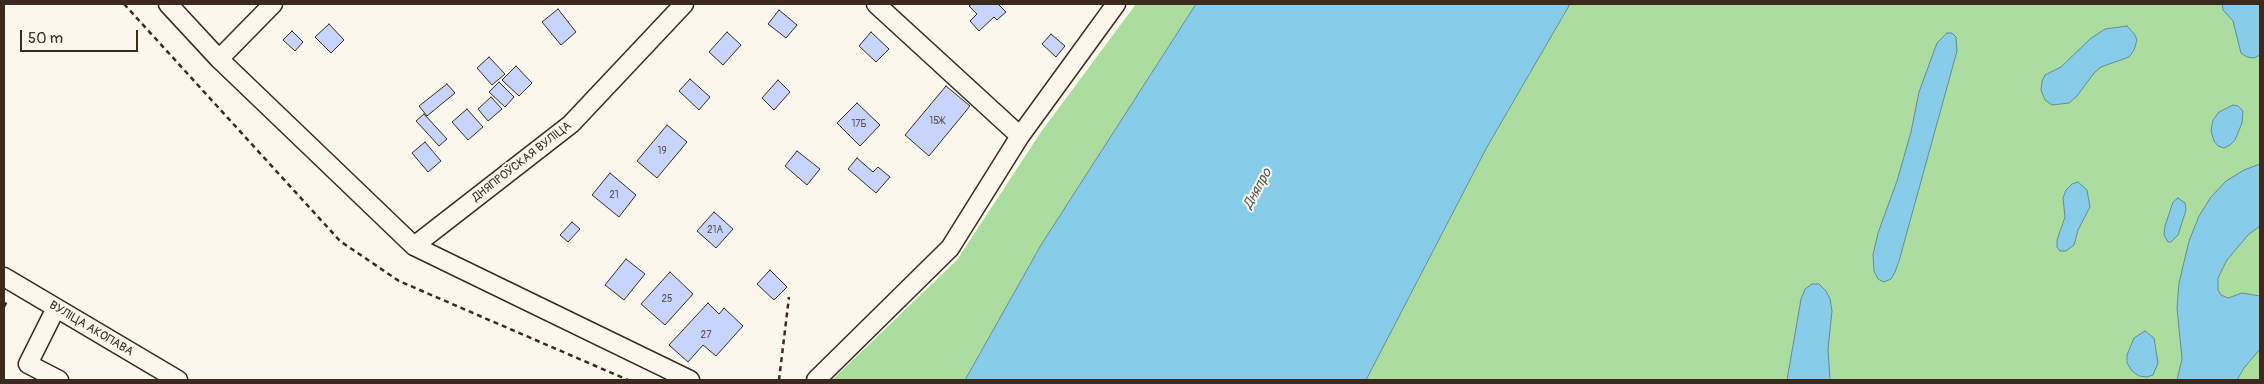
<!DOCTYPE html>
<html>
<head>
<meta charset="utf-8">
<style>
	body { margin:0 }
	#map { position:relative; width:2264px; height:384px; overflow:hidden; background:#fbf7ec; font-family:Pangolin,sans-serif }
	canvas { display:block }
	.frame { position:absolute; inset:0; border:5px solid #3b2a1e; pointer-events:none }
	.scale { position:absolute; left:20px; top:30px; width:118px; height:22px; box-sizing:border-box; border:2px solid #3b2a1e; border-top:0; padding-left:6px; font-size:15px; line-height:18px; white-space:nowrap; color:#3b2a1e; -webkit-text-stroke:4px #fbf7ec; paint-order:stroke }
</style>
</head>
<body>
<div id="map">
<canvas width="2264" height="384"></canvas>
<div class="frame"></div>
<div class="scale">50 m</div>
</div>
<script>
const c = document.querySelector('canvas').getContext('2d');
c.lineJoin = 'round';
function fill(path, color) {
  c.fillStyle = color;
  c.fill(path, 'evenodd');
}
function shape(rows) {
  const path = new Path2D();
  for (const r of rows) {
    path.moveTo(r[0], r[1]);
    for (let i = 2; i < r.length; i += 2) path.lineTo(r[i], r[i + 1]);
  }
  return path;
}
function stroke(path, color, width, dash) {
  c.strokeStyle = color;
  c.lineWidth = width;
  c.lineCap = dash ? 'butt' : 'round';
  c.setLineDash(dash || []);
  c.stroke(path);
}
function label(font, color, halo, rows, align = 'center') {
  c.font = font + ' Pangolin,sans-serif';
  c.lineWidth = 4;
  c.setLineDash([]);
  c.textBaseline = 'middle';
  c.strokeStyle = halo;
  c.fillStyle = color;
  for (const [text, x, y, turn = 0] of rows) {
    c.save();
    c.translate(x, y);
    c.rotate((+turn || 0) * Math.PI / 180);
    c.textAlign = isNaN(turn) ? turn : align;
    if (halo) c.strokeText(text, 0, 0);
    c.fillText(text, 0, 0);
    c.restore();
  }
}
fill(shape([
	[1136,4,1196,4,1041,245,965,380,832,380,957,260,1041,132],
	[1570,4,2260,4,2260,380,1366,380,1487,147]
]), '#aadd9e');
const water = shape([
	[1196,4,1570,4,1487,147,1366,380,965,380,1041,245,1196,4],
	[2222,4,2260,4,2260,55,2254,58,2247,57,2241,53,2233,21,2223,10,2222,4],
	[2127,26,2135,35,2137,40,2134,50,2129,57,2101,67,2094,73,2077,96,2069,103,2052,105,2045,100,2041,90,2042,81,2045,75,2061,67,2090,39,2105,29,2127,26],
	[1947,33,1952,33,1956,37,1957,51,1899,261,1895,272,1891,279,1884,282,1878,279,1874,271,1873,255,1878,233,1897,181,1911,132,1919,92,1937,43,1947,33],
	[2233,105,2238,106,2243,111,2242,123,2235,140,2230,145,2224,148,2218,146,2214,141,2211,131,2213,120,2219,112,2233,105],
	[2260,164,2260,226,2248,235,2227,260,2218,278,2218,290,2221,295,2228,298,2242,293,2260,296,2260,349,2244,368,2237,380,2177,380,2182,359,2177,308,2179,283,2189,241,2199,216,2211,197,2226,181,2244,170,2260,164],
	[2078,182,2087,190,2090,207,2078,230,2074,245,2066,251,2060,251,2057,247,2057,240,2065,217,2063,198,2066,190,2072,184,2078,182],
	[2178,198,2185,203,2186,210,2178,235,2171,242,2168,242,2164,235,2165,226,2173,202,2178,198],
	[1812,284,1819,284,1826,291,1830,299,1832,311,1828,349,1830,380,1787,380,1801,299,1805,289,1812,284],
	[2145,331,2154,338,2158,363,2153,375,2147,377,2139,376,2132,371,2127,363,2127,355,2134,338,2145,331]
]);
fill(water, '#87cce8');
stroke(water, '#698b97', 1);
const building = shape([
	[972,4,998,4,1006,12,997,20,994,17,979,31,970,21,977,14,969,6,972,4],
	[558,9,576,32,561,45,542,22,558,9],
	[779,10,797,25,786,38,768,24,779,10],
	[329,24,344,40,331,53,315,37,329,24],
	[292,31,303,42,295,51,283,40,292,31],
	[727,32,741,45,723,65,709,52,727,32],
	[871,32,889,49,876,62,859,46,871,32],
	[1051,34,1065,46,1056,57,1042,44,1051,34],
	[489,57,505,74,492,85,477,68,489,57],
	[516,66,532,83,519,96,502,80,516,66],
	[690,79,710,97,699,110,679,91,690,79],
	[778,80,790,92,774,110,762,98,778,80],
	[499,82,514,97,505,107,489,92,499,82],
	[447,84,455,93,427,116,419,106,447,84],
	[946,86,970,106,929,156,905,135,946,86],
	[491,97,502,109,488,121,478,109,491,97],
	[857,103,880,125,860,146,837,123,857,103],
	[467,109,483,127,468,140,452,122,467,109],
	[424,114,447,139,439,146,416,121,424,114],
	[667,125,687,142,657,178,637,161,667,125],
	[425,142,441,161,428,172,412,153,425,142],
	[797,151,820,169,807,185,785,166,797,151],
	[857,158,873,172,878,167,890,177,876,193,848,169,857,158],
	[610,173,636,195,619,217,592,195,610,173],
	[714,212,733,229,716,248,697,231,714,212],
	[572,222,580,229,568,242,560,235,572,222],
	[626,259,645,274,624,300,605,285,626,259],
	[770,270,787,287,774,300,757,284,770,270],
	[670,272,693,294,665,325,641,304,670,272],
	[708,303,719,314,724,308,743,326,716,356,703,345,688,362,669,345,708,303]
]);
fill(building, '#c7d4fb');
stroke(building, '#3b2a1e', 1);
const minor = shape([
	[168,4,219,59,414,246,690,380],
	[876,4,1020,136,1116,4],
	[219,59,273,4],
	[414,246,571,124,684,4],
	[4,277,178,380],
	[56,308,28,364,59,380],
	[816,380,950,248,1020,136]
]);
stroke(minor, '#3b2a1e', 21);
stroke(shape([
	[124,4,340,241,399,281,628,380],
	[4,307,8,299],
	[779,380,789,297]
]), '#3b2a1e', 2.5, [5, 4]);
stroke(minor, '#fbf7ec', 18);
label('10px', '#5e5455', null, [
	["15Ж",937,121],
	["17Б",859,124],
	["19",662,151],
	["21",614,195],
	["21А",715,230],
	["25",667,299],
	["27",706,335]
]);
label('12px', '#3b2a1e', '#fbf7ec', [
	["ДНЯПРОЎСКАЯ ВУЛІЦА",522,162,-38],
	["ВУЛІЦА АКОПАВА",91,329,31]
]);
label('italic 14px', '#525b5b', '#fbf7ec', [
	["Дняпро",1258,189,-61]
]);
</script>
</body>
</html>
